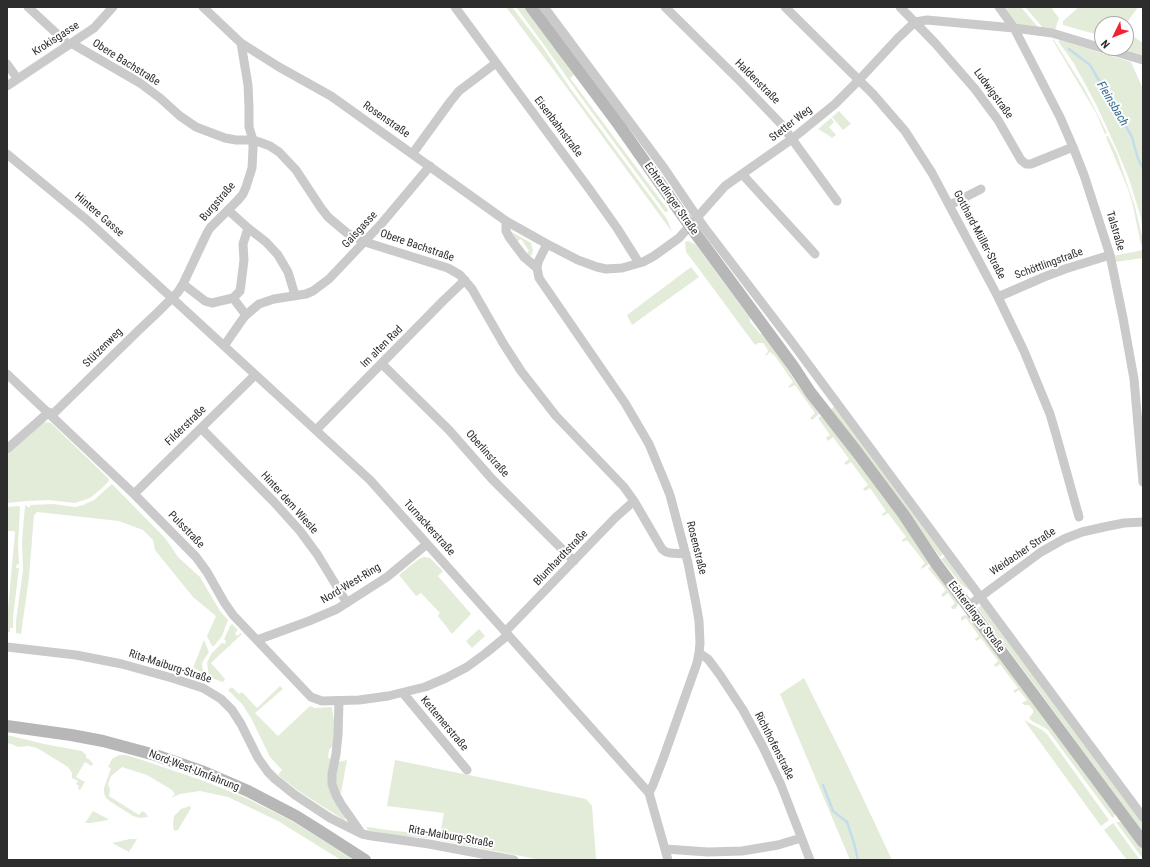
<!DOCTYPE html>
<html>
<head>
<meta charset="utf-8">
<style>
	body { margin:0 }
	#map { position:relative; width:1150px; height:867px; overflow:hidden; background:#fff; font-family:"Roboto Condensed",sans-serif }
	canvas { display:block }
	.frame { position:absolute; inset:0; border:8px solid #2d2d2d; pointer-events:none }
	.north { position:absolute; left:1094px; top:16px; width:40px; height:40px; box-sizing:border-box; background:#fff; border:1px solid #ababab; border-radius:50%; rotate:227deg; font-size:11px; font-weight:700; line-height:16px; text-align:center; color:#2d2d2d }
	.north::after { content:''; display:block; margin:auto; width:14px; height:18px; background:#f02330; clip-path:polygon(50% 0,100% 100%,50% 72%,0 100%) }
</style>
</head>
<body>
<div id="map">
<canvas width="1150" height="867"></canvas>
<div class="frame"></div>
<div class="north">N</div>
</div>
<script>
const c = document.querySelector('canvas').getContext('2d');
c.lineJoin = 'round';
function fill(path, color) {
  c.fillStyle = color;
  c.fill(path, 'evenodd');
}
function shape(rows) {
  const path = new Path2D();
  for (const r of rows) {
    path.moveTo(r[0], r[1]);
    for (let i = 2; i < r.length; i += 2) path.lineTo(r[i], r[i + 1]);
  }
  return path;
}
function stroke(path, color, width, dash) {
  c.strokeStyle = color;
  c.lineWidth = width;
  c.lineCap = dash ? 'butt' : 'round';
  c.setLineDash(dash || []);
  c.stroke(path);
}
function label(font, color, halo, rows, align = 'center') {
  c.font = font + ' "Roboto Condensed",sans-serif';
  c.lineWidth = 4;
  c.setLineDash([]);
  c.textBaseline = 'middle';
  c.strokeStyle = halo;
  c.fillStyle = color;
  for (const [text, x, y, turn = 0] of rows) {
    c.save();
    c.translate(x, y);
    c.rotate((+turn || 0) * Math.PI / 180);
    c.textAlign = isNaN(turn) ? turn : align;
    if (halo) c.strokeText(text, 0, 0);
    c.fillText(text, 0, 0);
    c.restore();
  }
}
fill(shape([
	[506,7,512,7,542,46,570,88,667,219,672,232,561,80],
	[516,7,524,7,560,55,574,75,570,78,668,210,667,212,665,212,583,100,539,38],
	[1009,7,1021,7,1038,27,1018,26,1013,22,1005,9],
	[1025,7,1054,7,1052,9,1059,18,1055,30,1043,28],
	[1079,7,1138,7,1126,24,1102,24,1102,36,1063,25,1063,21],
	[1126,31,1143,43,1143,55,1118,48,1126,48],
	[1052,39,1054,40,1084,88,1107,133,1105,134,1096,113],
	[1060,40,1131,62,1143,89,1143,229,1140,214,1129,179,1117,150,1096,104,1073,62,1058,41],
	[839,111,851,124,843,130,832,117],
	[831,118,834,122,829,127,836,135,832,138,828,135,818,129],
	[1108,136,1117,154,1135,207,1143,240,1143,245,1141,245,1133,206,1128,189,1106,137],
	[510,231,531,243,533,250,532,254,529,259,524,255,529,251,521,239,516,242],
	[688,241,695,244,699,249,750,318,750,322,760,334,762,333,784,363,796,383,819,414,812,420,810,418,815,413,795,385,789,388,788,387,793,382,775,356,770,352,766,356,765,355,768,352,767,348,763,343,758,343,755,345,693,261,686,252,685,242],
	[1143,250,1143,259,1143,258,1115,262,1113,256],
	[691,267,699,277,632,325,627,315],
	[835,406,944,553,940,557,831,409],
	[821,416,854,456,901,520,929,564,922,569,921,567,925,563,907,540,903,542,902,540,906,537,888,513,883,516,882,514,886,511,870,488,865,491,863,489,868,485,851,462,846,465,844,463,849,459,833,437,828,441,826,438,830,435,818,418],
	[47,422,51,423,109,479,109,481,101,489,90,498,75,503,49,500,27,501,7,503,7,455,43,423],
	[112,484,165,538,178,557,200,577,220,611,228,620,222,636,214,646,212,646,207,636,216,616,193,597,155,550,153,540,143,530,119,521,37,512,34,515,29,577,21,634,16,633,16,620,23,571,22,540,25,506,27,505,27,507,30,507,30,505,53,504,75,507,83,505,94,500],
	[18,506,20,507,18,545,19,564,17,564,16,568,19,568,13,617,13,628,10,628,10,632,8,632,7,620,15,533,14,531,7,531,7,507],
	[946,556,970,591,961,584,941,559],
	[424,557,430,558,443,571,438,576,471,614,452,634,438,616,440,613,421,593,416,596,399,575,419,559],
	[931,566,958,603,958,605,955,609,952,609,951,607,955,603,948,593,943,597,941,595,946,590,928,568],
	[981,605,983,606,1143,822,1143,832,979,610,978,608],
	[964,615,968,616,1115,813,1114,817,1113,818,1111,816,1047,729,1032,721,1029,718,1033,713,1033,710,1029,705,1024,705,1022,703,1027,700,1019,690,1015,693,1013,691,1018,688,1000,664,996,667,994,665,998,661,981,638,976,641,975,639,979,636,966,618,961,621,961,617],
	[232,624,238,630,235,633,237,636,241,633,242,634,211,663,225,679,223,682,209,677,207,663,211,654,222,643,225,644,226,641,224,639,230,626],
	[479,629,485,636,472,648,466,641],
	[204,640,209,652,203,661,202,665,204,676,198,670,193,668],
	[804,678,845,760,892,860,850,860,780,694],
	[280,686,283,689,255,713,278,736,310,706,315,708,331,707,332,708,334,721,334,744,329,750,328,757,330,759,331,765,347,817,344,820,297,790,278,775,282,770,270,757,251,718,242,704,228,690,232,687,239,694,242,692,257,708],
	[1024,720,1042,730,1047,734,1109,820,1101,826],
	[7,735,44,744,82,751,86,755,86,758,89,759,93,764,92,766,85,762,76,777,85,782,80,790,78,789,79,786,76,784,78,781,72,778,72,773,68,767,37,748,28,746,18,747,9,743,7,747],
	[119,755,126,755,142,760,204,781,246,798,288,819,317,836,353,860,341,860,278,821,228,797,200,791,180,794,171,798,175,794,172,790,147,775,122,767,111,776,108,784,110,790,109,796,139,815,142,811,146,813,148,817,140,818,133,816,111,802,106,798,104,793,104,788,111,768,108,767,112,759],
	[347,760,341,793,338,794,335,783,338,762],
	[395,760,586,799,592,806,596,859,541,860,429,838,381,834,368,830,367,829,367,827,388,830,440,836,444,813,387,806],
	[190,806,191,808,178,830,174,831,173,824,174,816,181,809],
	[93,811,108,819,108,820,91,823,85,823],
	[1116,822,1120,822,1126,826,1143,849,1143,859],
	[1113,823,1140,860,1127,860,1104,830],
	[130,839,137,839,129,852,112,843]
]), '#e3ecd9');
stroke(shape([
	[1069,49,1090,65,1132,137,1138,159,1143,168],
	[823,785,833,811,847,822,854,843,858,860]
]), '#c4dced', 2.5);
stroke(shape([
	[28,7,69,45],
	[203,7,241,43,279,67,331,96,506,221,547,244,578,260,597,267,606,269,622,268,643,262,654,256,679,238,725,186,792,139,835,104,859,80,898,38,915,22,927,20,1014,28,1052,33,1102,48],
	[455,7,590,190,617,228,639,263],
	[544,7,664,168,704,227,791,341,1143,817],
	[665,7,737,78,781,124,837,201],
	[785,7,873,94,905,131,932,173,998,297,1024,351,1050,414,1057,438,1079,517],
	[900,7,935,43,975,89,998,120,1021,160,1026,164,1031,164,1073,147],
	[999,7,1014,28,1028,55,1060,117,1073,147,1084,175,1110,255,1123,318,1134,379,1143,482],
	[71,43,140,83,160,98,180,116,196,127,225,138,236,140,253,140,262,143,270,146,279,152,296,170,321,208,328,217,347,233,365,242,448,268,460,275,472,289,503,343,521,371,556,416,624,487,634,501,662,549,666,552,670,553,686,554],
	[1102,48,1143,60],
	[7,64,17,78],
	[7,86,94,28,113,7],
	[413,153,450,102,459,91,496,63],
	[7,154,87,220,370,480,649,793,668,860],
	[742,174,815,254],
	[950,205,981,189],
	[228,210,248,228,266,242,278,255,288,272,295,295],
	[506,221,506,231,509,237,524,257,537,268],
	[547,244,538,262,537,268,539,278,625,403,649,444,664,480,670,495,688,563,697,609,699,621,700,643,699,653,697,663,663,759,653,785,649,793],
	[183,284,205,301,212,303,233,298,240,291,241,284,244,260,243,244,248,228],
	[998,297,1044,277,1065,269,1110,255],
	[233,298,246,315],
	[224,346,242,320,246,315,259,304,274,299,306,294,313,291,329,279,382,223,430,166],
	[382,364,449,430,492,479,574,561],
	[7,374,134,494,196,557,207,572,224,602,233,615,311,697,322,701,359,700,388,696,425,687,446,678,467,667,486,653,508,635],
	[52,415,140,329,157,313,178,292,183,284,207,233,210,228,238,200,243,194,246,187,252,168,253,149,253,140,249,127,249,107,248,85,241,43],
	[201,428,274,502,300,531,317,554,347,603],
	[316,430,443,301,465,280],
	[7,449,49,412],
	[134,494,255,375],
	[968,606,1041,552,1064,539,1082,532,1104,527,1124,523,1143,522],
	[505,632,615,518,634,501],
	[257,640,309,621,337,609,387,577,427,544],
	[7,647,76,655,122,664,172,678,203,688,221,699,232,710,241,724,258,758,268,772,275,779,295,795,330,818,362,834,372,836,429,844,514,860],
	[699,653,708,659,720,675,743,710,763,747,781,785,810,860],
	[403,693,467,770],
	[339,701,338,735,336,754,332,774,332,784,336,795,341,804,362,834],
	[665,849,708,852,742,851,778,845,801,838]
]), '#cacaca', 9);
stroke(shape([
	[531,7,619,125,690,226,793,366,810,392,857,452,904,515,935,562,1143,842],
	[7,726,71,735,103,741,155,755,204,772,248,791,296,816,320,831,365,860]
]), '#b7b7b7', 12);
label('11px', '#2d2d2d', '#fff', [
	["Krokisgasse",56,39,-33],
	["Obere Bachstraße",126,63,32],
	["Haldenstraße",757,82,45],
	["Ludwigstraße",993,94,54],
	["Rosenstraße",386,120,35],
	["Stetter Weg",791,124,-38],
	["Eisenbahnstraße",558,127,53],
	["Echterdinger Straße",671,199,55],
	["Burgstraße",218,202,-49],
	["Hintere Gasse",99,215,41],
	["Gaisgasse",360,230,-47],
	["Talstraße",1115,231,73],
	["Gotthard-Müller-Straße",979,235,62],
	["Obere Bachstraße",417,246,19],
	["Schöttlingstraße",1049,264,-20],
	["Im alten Rad",382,347,-45],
	["Stützenweg",103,348,-45],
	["Filderstraße",186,426,-44],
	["Oberlinstraße",487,454,48],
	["Hinter dem Wiesle",289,503,48],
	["Turnackerstraße",429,528,48],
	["Pulsstraße",186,530,46],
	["Rosenstraße",696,548,76],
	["Weidacher Straße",1023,552,-34],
	["Blumhardtstraße",561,558,-46],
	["Nord-West-Ring",351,584,-31],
	["Echterdinger Straße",976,617,53],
	["Rita-Maiburg-Straße",170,667,18],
	["Kettemerstraße",444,724,50],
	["Richthofenstraße",774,746,63],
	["Nord-West-Umfahrung",194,771,21],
	["Rita-Maiburg-Straße",451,837,10]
]);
label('italic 12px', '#366e93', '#fff', [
	["Fleinsbach",1112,104,59]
]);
</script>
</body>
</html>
